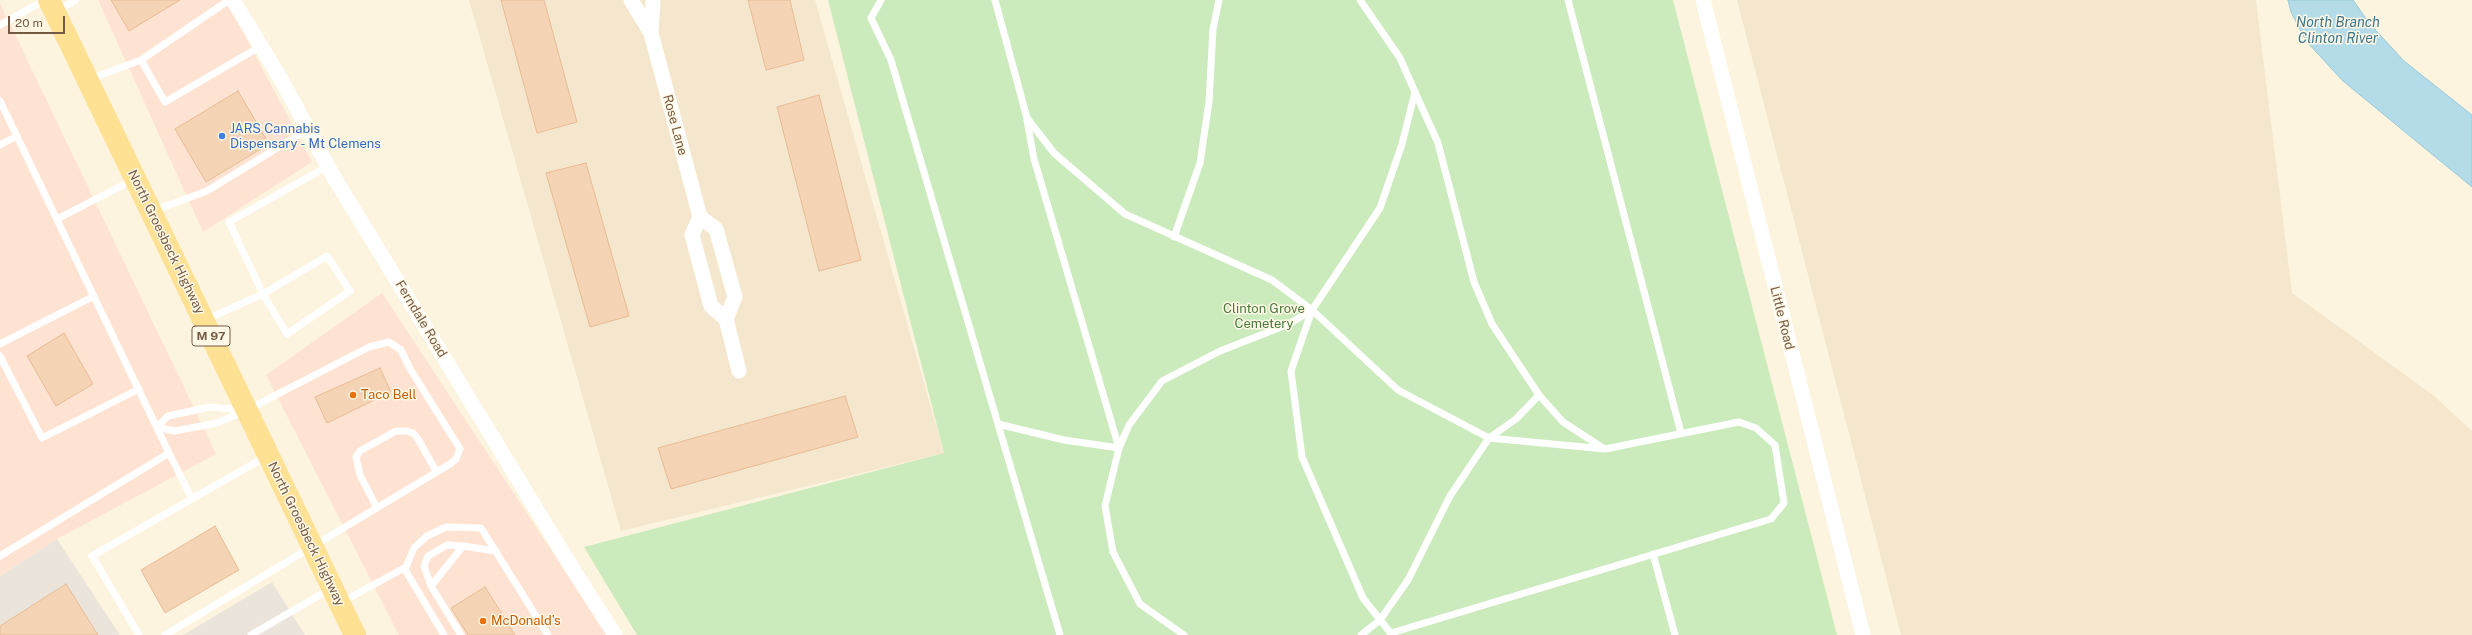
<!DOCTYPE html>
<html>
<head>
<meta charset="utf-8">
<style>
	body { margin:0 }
	#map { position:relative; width:2472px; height:635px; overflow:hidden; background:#fdf4df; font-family:"Public Sans",sans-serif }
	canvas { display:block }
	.scale { position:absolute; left:8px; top:16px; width:57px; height:18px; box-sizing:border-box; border:2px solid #755b46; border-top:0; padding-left:5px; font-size:12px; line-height:14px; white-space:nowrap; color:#755b46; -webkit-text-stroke:3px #fff8e6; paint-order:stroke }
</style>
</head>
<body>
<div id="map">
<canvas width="2472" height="635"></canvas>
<div class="scale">20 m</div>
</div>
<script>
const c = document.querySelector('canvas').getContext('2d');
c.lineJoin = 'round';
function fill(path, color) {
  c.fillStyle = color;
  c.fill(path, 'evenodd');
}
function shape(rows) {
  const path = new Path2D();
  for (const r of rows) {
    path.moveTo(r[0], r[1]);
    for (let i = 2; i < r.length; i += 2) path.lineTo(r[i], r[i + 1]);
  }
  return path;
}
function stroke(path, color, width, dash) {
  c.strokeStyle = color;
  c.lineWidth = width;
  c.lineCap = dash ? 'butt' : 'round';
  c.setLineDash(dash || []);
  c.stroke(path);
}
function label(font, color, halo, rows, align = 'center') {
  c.font = font + ' "Public Sans",sans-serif';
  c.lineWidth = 3;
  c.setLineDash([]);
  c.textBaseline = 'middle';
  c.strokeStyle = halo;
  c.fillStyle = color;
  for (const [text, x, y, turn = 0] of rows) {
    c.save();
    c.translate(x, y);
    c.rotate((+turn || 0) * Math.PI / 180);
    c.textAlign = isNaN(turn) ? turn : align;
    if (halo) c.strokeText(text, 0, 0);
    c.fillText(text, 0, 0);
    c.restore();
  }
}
fill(shape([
	[469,0,815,0,944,453,621,531],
	[1737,0,2256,0,2292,293,2433,395,2472,431,2472,635,1901,635]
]), '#f5e7cd');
fill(shape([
	[98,0,226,0,312,162,203,232],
	[0,3,216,454,57,539,0,576],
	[382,293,607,635,399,635,266,375]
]), '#ffe3d2');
fill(shape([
	[57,539,120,635,0,635,0,576],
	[272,582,305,635,183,635]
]), '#ebe4db');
fill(shape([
	[828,0,1673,0,1837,635,637,635,584,547,944,453]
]), '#cbebbd');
const water = shape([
	[2288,0,2353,0,2369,23,2404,61,2472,115,2472,187,2343,81,2306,41,2291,12,2288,0]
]);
fill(water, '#b3dbe8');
stroke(water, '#98cada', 1);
const building = shape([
	[111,0,180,0,129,31,111,0],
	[501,0,544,0,577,122,537,133,501,0],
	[748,0,790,0,804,60,766,70,748,0],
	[238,91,269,144,206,182,175,129,238,91],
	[819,95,861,260,819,271,777,107,819,95],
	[586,163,629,316,590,327,546,173,586,163],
	[64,333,93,384,56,406,27,356,64,333],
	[380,368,391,392,327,423,315,397,380,368],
	[845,396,858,437,671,489,658,448,845,396],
	[215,526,239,570,165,613,141,570,215,526],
	[66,584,98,635,0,635,0,626,66,584],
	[485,587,515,635,468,635,451,608,485,587]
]);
fill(building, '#f4d4b5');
stroke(building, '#e8bc95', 1);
stroke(shape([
	[881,0,871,18,891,60,1060,635],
	[995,0,1027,118,1054,153,1125,214,1272,280,1312,310,1398,390,1489,438,1605,449,1739,422,1756,428,1775,445,1784,503,1771,519,1391,633],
	[1360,0,1400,58,1415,92,1402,144,1380,208,1312,310,1291,371,1302,457,1363,598,1392,635],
	[1568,0,1681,433],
	[57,11,76,0],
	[0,25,45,0],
	[141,60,165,102,261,46],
	[90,79,141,60,229,0],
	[1415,92,1438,143,1474,282,1492,324,1539,395,1563,422,1603,448],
	[0,101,169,453,0,556],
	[0,145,17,136],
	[153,211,207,191,308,129],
	[57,219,133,180],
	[1174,237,1200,163,1209,102,1213,29,1219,0],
	[205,320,263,294,327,256,350,291,287,334,263,294,229,222,328,166],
	[0,344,94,296],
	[0,356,42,438,139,389],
	[998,424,1064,440,1119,448,1034,159,1027,120],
	[157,427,174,431,217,423,247,410,369,347,389,342,401,350,409,367,460,449,456,459,450,464,165,635],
	[157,427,168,416,210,407,243,410],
	[169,453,192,499],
	[377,508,360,475,356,457,360,451,396,431,406,431,413,433,418,439,436,471],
	[1653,554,1675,635],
	[404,568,444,635],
	[431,586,424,566,428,556,447,545,463,546],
	[342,602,406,567,414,548,427,536,446,527,481,528,548,635],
	[139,635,92,556,267,456],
	[251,635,330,589],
	[461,635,431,586,463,546,496,551],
	[1184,635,1140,604,1113,552,1105,506,1119,448,1129,425,1162,381,1220,351,1289,324,1312,310],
	[1361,635,1380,620,1408,580,1450,496,1489,438,1516,419,1539,395]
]), '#fff', 7);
stroke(shape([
	[233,0,282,81,332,174,574,571,615,635],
	[631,0,651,33,700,217,692,235,711,306,726,319],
	[1703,0,1863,635],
	[651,33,653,0],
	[700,217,716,229,735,297,726,319,739,371]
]), '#fff', 15);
stroke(shape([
	[49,0,355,635]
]), '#ffe194', 22);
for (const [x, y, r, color] of [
	[222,136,4,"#3f7fe0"],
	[353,395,4,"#e8710a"],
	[483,621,4,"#e8710a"]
]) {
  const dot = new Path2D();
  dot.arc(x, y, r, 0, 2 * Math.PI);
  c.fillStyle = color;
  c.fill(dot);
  stroke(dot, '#fff8e6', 1.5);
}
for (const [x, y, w] of [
	[211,336,38]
]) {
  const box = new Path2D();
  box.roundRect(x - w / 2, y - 10, w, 20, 3);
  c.fillStyle = '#fff8e6';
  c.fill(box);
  stroke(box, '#755b46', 1);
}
label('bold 12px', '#755b46', null, [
	["M 97",211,336]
]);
label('13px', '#755b46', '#fff8e6', [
	["Rose Lane",675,125,75],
	["North Groesbeck Highway",166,242,64],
	["Little Road",1782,318,76],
	["Ferndale Road",421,319,59],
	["North Groesbeck Highway",306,534,64]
]);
label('13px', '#366cbe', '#fff8e6', [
	["JARS Cannabis",230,129],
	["Dispensary - Mt Clemens",230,144]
], 'left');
label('13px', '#4a7c3d', '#fff8e6', [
	["Clinton Grove",1264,309],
	["Cemetery",1264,324]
]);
label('13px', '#c56008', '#fff8e6', [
	["Taco Bell",361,395],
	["McDonald's",491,621]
], 'left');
label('italic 14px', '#3e768a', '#fff8e6', [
	["North Branch",2338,23],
	["Clinton River",2338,39]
]);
</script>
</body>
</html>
